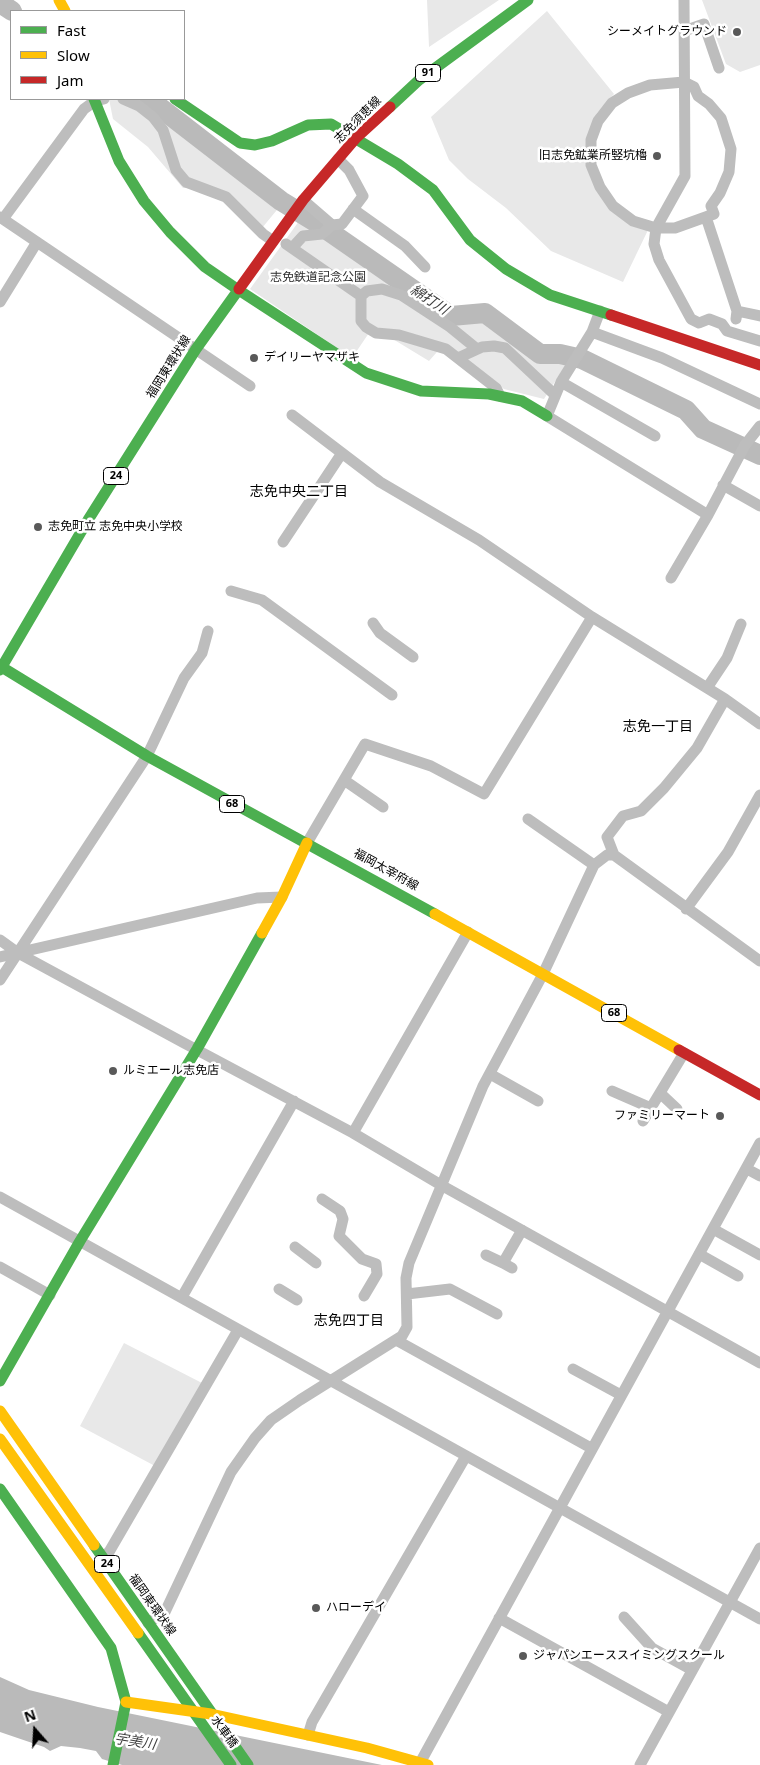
<!DOCTYPE html>
<html>
<head>
<meta charset="utf-8">
<style>
	body { margin:0 }
	#map { position:relative; width:760px; height:1765px; overflow:hidden; background:#fff; font-family:"Noto Sans",sans-serif }
	canvas { display:block }
	.legend { position:absolute; left:10px; top:10px; width:175px; height:90px; box-sizing:border-box; background:#fff; border:1px solid #999; margin:0; padding:6px 9px; list-style:none; font-size:15px; color:#000 }
	.legend li { display:flex; align-items:center; gap:10px; height:25px }
	.legend b { width:25px; border:1px solid #999 }
	.north { position:absolute; left:10px; top:1705px; width:50px; height:50px; -webkit-text-stroke:4px #fff; paint-order:stroke; rotate:341deg; font-size:14px; font-weight:700; line-height:20px; text-align:center; color:#000 }
	.north::after { content:''; display:block; margin:auto; width:18px; height:22px; background:#000; clip-path:polygon(50% 0,100% 100%,50% 72%,0 100%) }
</style>
</head>
<body>
<div id="map">
<canvas width="760" height="1765"></canvas>
<ul class="legend">
<li><b style="height:6px;background:#4caf50"></b>Fast</li>
<li><b style="height:6px;background:#ffc107"></b>Slow</li>
<li><b style="height:6px;background:#c62828"></b>Jam</li>
</ul>
<div class="north">N</div>
</div>
<script>
const c = document.querySelector('canvas').getContext('2d');
c.lineJoin = 'round';
function fill(path, color) {
  c.fillStyle = color;
  c.fill(path, 'evenodd');
}
function shape(rows) {
  const path = new Path2D();
  for (const r of rows) {
    path.moveTo(r[0], r[1]);
    for (let i = 2; i < r.length; i += 2) path.lineTo(r[i], r[i + 1]);
  }
  return path;
}
function stroke(path, color, width, dash) {
  c.strokeStyle = color;
  c.lineWidth = width;
  c.lineCap = dash ? 'butt' : 'round';
  c.setLineDash(dash || []);
  c.stroke(path);
}
function label(font, color, halo, rows, align = 'center') {
  c.font = font + ' "Noto Sans","Noto Sans JP",sans-serif';
  c.lineWidth = 5;
  c.setLineDash([]);
  c.textBaseline = 'middle';
  c.strokeStyle = halo;
  c.fillStyle = color;
  for (const [text, x, y, turn = 0] of rows) {
    c.save();
    c.translate(x, y);
    c.rotate((+turn || 0) * Math.PI / 180);
    c.textAlign = isNaN(turn) ? turn : align;
    if (halo) c.strokeText(text, 0, 0);
    c.fillText(text, 0, 0);
    c.restore();
  }
}
fill(shape([
	[427,0,499,0,429,47],
	[702,0,760,0,760,65,740,72,726,64],
	[547,11,614,94,597,113,589,135,598,190,648,230,623,282,551,251,506,208,468,179,449,160,431,117],
	[109,99,150,99,286,199,262,228,209,188,183,188,148,147,113,119],
	[307,210,452,320,486,315,546,358,570,358,544,399,504,389,444,344,429,361,373,327,352,358,250,289],
	[124,1343,202,1383,155,1466,80,1426]
]), '#e8e8e8');
fill(shape([
	[0,1677,29,1690,98,1707,382,1765,122,1765,102,1759,96,1751,80,1748,61,1746,50,1751,44,1747,0,1732]
]), '#bababa');
stroke(shape([
	[0,3,12,11],
	[149,99,281,201,317,223,451,316,485,313,540,354,560,354,582,359,686,410,703,429,760,455]
]), '#bababa', 20);
stroke(shape([
	[684,0,685,176,656,228,654,244,659,260,691,319,699,323,709,319,722,324,727,331,760,341],
	[684,31,704,24,719,68],
	[684,82,694,87,698,96,709,104,721,118,731,149,729,172,720,193,711,206,714,214,675,228,656,228,633,221,613,206,600,187,591,165,591,140,598,121,612,103,628,93,650,85,684,82],
	[123,99,139,106,153,117,163,130,176,170,186,182,226,197,263,234,273,241],
	[303,200,332,225,342,224,363,196,349,170,338,159],
	[353,209,405,246,425,267],
	[0,217,250,386],
	[706,217,737,311,736,319],
	[3,219,84,109,95,101,104,99],
	[286,244,361,296,361,321,366,327,376,333,399,335,446,349,496,388,500,396],
	[292,248,303,236,322,234,332,225],
	[361,296,367,291,382,289,401,295,450,327,477,349],
	[0,302,37,242],
	[600,311,592,332,561,382,547,416,708,515],
	[737,311,760,316],
	[592,332,662,358,760,404],
	[458,358,482,347,494,346,505,348,555,395],
	[561,382,655,436],
	[292,415,380,482,479,540,592,617,725,699,760,724],
	[723,485,760,506],
	[283,542,342,453],
	[671,578,708,515,745,445,760,426],
	[231,591,262,600,392,695],
	[373,623,380,633,413,657],
	[707,688,727,658,741,624],
	[725,699,697,748,664,788,641,811,623,816,607,837,614,855,760,961],
	[344,780,383,807],
	[528,819,594,865],
	[307,843,365,744,431,766,484,794,592,617],
	[686,909,728,852,760,795],
	[0,940,18,953,184,1043,353,1133,441,1185,760,1363],
	[0,957,257,898,282,897],
	[0,980,147,756,184,678,202,653,208,631],
	[490,1074,538,1101],
	[612,1091,651,1108],
	[660,1093,677,1109],
	[643,1121,684,1053],
	[353,1133,468,932],
	[747,1169,760,1176],
	[0,1197,760,1619],
	[322,1199,340,1211,343,1219,339,1236,362,1259,376,1264,377,1274,364,1296],
	[713,1229,760,1255],
	[295,1247,316,1263],
	[699,1254,738,1276],
	[486,1255,503,1263],
	[0,1267,50,1295],
	[512,1268,503,1263,522,1230],
	[279,1289,297,1300],
	[407,1294,450,1289,497,1314],
	[182,1297,294,1101],
	[396,1340,591,1448],
	[573,1369,621,1395],
	[102,1557,109,1552,238,1330],
	[624,1617,652,1648,692,1670],
	[499,1618,669,1712],
	[148,1623,165,1612,231,1472,255,1438,271,1420,300,1400,402,1336,407,1327,406,1278,409,1263,483,1086,543,974,594,865,607,855,614,855],
	[308,1735,312,1722,466,1456],
	[420,1763,760,1143],
	[640,1765,760,1548]
]), '#bdbdbd', 11);
stroke(shape([
	[94,99,119,161,144,201,170,232,205,267,237,289],
	[175,99,240,143,255,145,272,141,308,125,331,124,398,164,433,190,470,240,506,269,550,295,611,315],
	[390,107,419,80,528,0],
	[237,289,366,373,421,391,489,394,522,401,547,416],
	[0,666,147,756,435,914],
	[0,670,88,520,196,349,239,289],
	[0,1381,80,1241,197,1049,262,933],
	[0,1489,111,1648,126,1702,113,1765],
	[94,1545,248,1765],
	[138,1633,231,1765]
]), '#4caf50', 11);
stroke(shape([
	[59,0,65,11],
	[435,914,679,1050],
	[262,933,282,897,307,843],
	[0,1411,94,1545],
	[0,1439,138,1633],
	[126,1702,211,1714,367,1748,428,1765]
]), '#ffc107', 11);
stroke(shape([
	[239,289,303,200,356,138,390,107],
	[611,315,760,365],
	[679,1050,760,1095]
]), '#c62828', 11);
for (const [x, y, r, color] of [
	[737,32,5,"#595959"],
	[657,156,5,"#595959"],
	[254,358,5,"#595959"],
	[38,527,5,"#595959"],
	[113,1071,5,"#595959"],
	[720,1116,5,"#595959"],
	[316,1608,5,"#595959"],
	[523,1656,5,"#595959"]
]) {
  const dot = new Path2D();
  dot.arc(x, y, r, 0, 2 * Math.PI);
  c.fillStyle = color;
  c.fill(dot);
  stroke(dot, '#fff', 2);
}
for (const [x, y, w] of [
	[428,73,25],
	[116,476,25],
	[232,804,25],
	[614,1013,25],
	[107,1564,25]
]) {
  const box = new Path2D();
  box.roundRect(x - w / 2, y - 8.5, w, 17, 4);
  c.fillStyle = '#fff';
  c.fill(box);
  stroke(box, '#000', 1);
}
label('bold 11px', '#000', null, [
	["91",428,73],
	["24",116,476],
	["68",232,804],
	["68",614,1013],
	["24",107,1564]
]);
label('12px', '#000', '#fff', [
	["シーメイトグラウンド",727,32,"right"],
	["旧志免鉱業所竪坑櫓",647,156,"right"],
	["デイリーヤマザキ",264,358],
	["志免町立 志免中央小学校",48,527],
	["ルミエール志免店",123,1071],
	["ファミリーマート",710,1116,"right"],
	["ハローデイ",326,1608],
	["ジャパンエーススイミングスクール",533,1656]
], 'left');
label('12px', '#000', '#fff', [
	["志免須恵線",358,120,-45],
	["福岡東環状線",169,367,-58],
	["福岡太宰府線",386,870,29],
	["福岡東環状線",152,1605,55],
	["水車橋",224,1732,54]
]);
label('12px', '#2d2d2d', '#fff', [
	["志免鉄道記念公園",318,278]
]);
label('italic 14px', '#3e3e3e', '#fff', [
	["綿打川",429,300,33],
	["宇美川",135,1742,9]
]);
label('14px', '#000', '#fff', [
	["志免中央二丁目",299,492],
	["志免一丁目",658,727],
	["志免四丁目",349,1321]
]);
</script>
</body>
</html>
